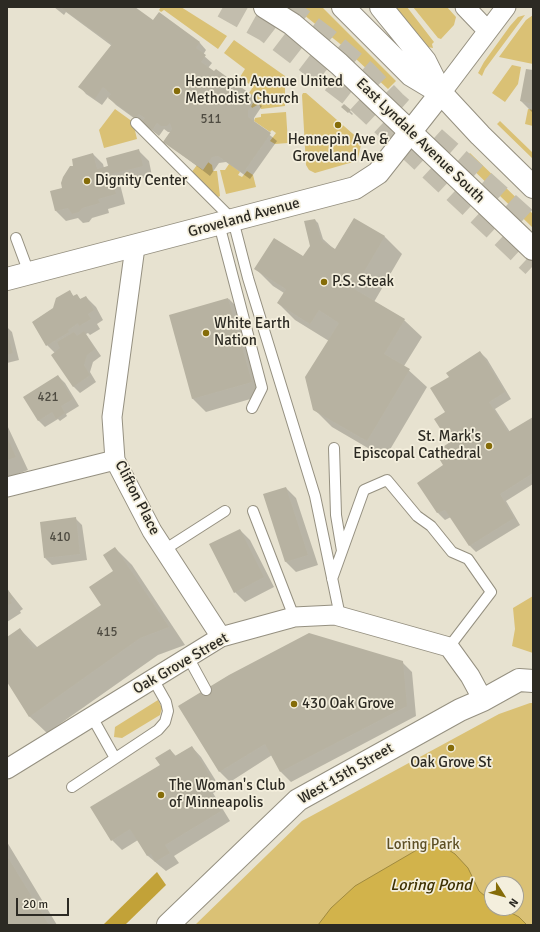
<!DOCTYPE html>
<html>
<head>
<meta charset="utf-8">
<style>
	body { margin:0 }
	#map { position:relative; width:540px; height:932px; overflow:hidden; background:#e7e2d0; font-family:Signika,sans-serif }
	canvas { display:block }
	.frame { position:absolute; inset:0; border:8px solid #2c2a23; pointer-events:none }
	.north { position:absolute; left:484px; top:876px; width:40px; height:40px; box-sizing:border-box; background:#f4efdd; border:1px solid #a4a093; border-radius:50%; rotate:126deg; font-size:11px; font-weight:700; line-height:16px; text-align:center; color:#2c2a23 }
	.north::after { content:''; display:block; margin:auto; width:14px; height:18px; background:#856c08; clip-path:polygon(50% 0,100% 100%,50% 72%,0 100%) }
	.scale { position:absolute; left:16px; top:898px; width:53px; height:18px; box-sizing:border-box; border:2px solid #2c2a23; border-top:0; padding-left:5px; font-size:12px; line-height:14px; white-space:nowrap; color:#2c2a23; -webkit-text-stroke:3px #f4efdd; paint-order:stroke }
</style>
</head>
<body>
<div id="map">
<canvas width="540" height="932"></canvas>
<div class="frame"></div>
<div class="north">N</div>
<div class="scale">20 m</div>
</div>
<script>
const c = document.querySelector('canvas').getContext('2d');
c.lineJoin = 'round';
function fill(path, color) {
  c.fillStyle = color;
  c.fill(path, 'evenodd');
}
function shape(rows) {
  const path = new Path2D();
  for (const r of rows) {
    path.moveTo(r[0], r[1]);
    for (let i = 2; i < r.length; i += 2) path.lineTo(r[i], r[i + 1]);
  }
  return path;
}
function stroke(path, color, width, dash) {
  c.strokeStyle = color;
  c.lineWidth = width;
  c.lineCap = dash ? 'butt' : 'round';
  c.setLineDash(dash || []);
  c.stroke(path);
}
function label(font, color, halo, rows, align = 'center') {
  c.font = font + ' Signika,sans-serif';
  c.lineWidth = 3.5;
  c.setLineDash([]);
  c.textBaseline = 'middle';
  c.strokeStyle = halo;
  c.fillStyle = color;
  for (const [text, x, y, turn = 0] of rows) {
    c.save();
    c.translate(x, y);
    c.rotate((+turn || 0) * Math.PI / 180);
    c.textAlign = isNaN(turn) ? turn : align;
    if (halo) c.strokeText(text, 0, 0);
    c.fillText(text, 0, 0);
    c.restore();
  }
}
fill(shape([
	[161,7,181,7,227,36,218,49,164,10,161,12,159,10],
	[294,7,322,7,396,81,388,89,339,43],
	[394,7,407,7,434,42,432,44,433,48,427,47],
	[413,7,447,7,456,17,454,25,441,39,438,38],
	[525,15,485,69,482,76,478,73,484,62,510,26,518,17],
	[533,15,533,64,499,57,526,20],
	[234,40,285,76,285,106,261,109,259,104,252,108,251,106,256,98,249,93,253,87,240,77,245,69,224,53],
	[512,65,521,67,518,84,505,102,492,93],
	[303,93,306,93,360,140,361,145,358,158,353,162,315,173,309,170,306,165,302,95],
	[115,109,133,122,137,139,104,148,99,130],
	[528,109,533,110,533,126,525,124],
	[286,112,288,143,275,144,270,141,276,133,272,130,270,132,254,121,255,118,261,117,261,114],
	[500,121,533,153,533,159,497,124],
	[470,153,533,214,533,228,463,160],
	[208,162,212,165,213,171,217,171,220,196,218,197,191,173,197,165],
	[229,164,240,172,238,175,242,177,247,171,253,175,256,187,226,194,220,170,225,170],
	[533,596,533,653,512,646,515,629,513,608],
	[158,700,162,708,160,715,122,738,114,737,115,727],
	[530,703,533,703,533,925,195,925,302,821,499,714],
	[492,884,516,884,516,908,492,908]
]), '#dac175');
fill(shape([
	[157,872,166,885,125,925,103,925]
]), '#c2a238');
const water = shape([
	[430,844,441,845,455,854,468,868,479,891,492,902,492,908,502,908,519,917,527,925,318,925,331,908,355,886,415,851,430,844]
]);
fill(water, '#d2b34b');
stroke(water, '#a08a3f', 1);
fill(shape([
	[54,7,133,7,153,22,159,14,200,43,206,50,203,55,212,63,208,68,214,73,216,70,262,106,254,118,254,122,277,141,250,179,226,162,219,163,210,176,164,141,171,132,168,132,164,129,159,136,143,123,142,124,116,105,108,97,102,105,86,94,80,87,112,46,66,12,64,15],
	[533,71,533,113,521,101],
	[344,105,353,114,352,115,343,107],
	[139,151,149,161,152,176,120,184,125,204,108,209,109,213,92,218,89,222,83,223,78,218,66,221,56,211,51,192,64,189,74,167,93,154,103,164,104,168],
	[354,219,385,237,402,254,374,302,404,320,422,337,404,366,427,387,385,458,332,427,314,409,329,341,295,320,278,303,284,293,273,286,256,269,303,257,311,246,315,220,318,223,323,239,335,250],
	[70,291,74,297,77,295,81,300,86,297,96,307,103,320,97,324,100,329,90,335,88,333,86,334,101,356,93,362,90,372,96,382,80,393,73,386,55,353,47,345,33,322,54,309],
	[229,299,242,312,264,395,206,412,193,399,170,316],
	[7,327,12,332,19,360,7,363],
	[480,352,487,359,511,399,495,409,510,432,533,418,533,484,506,501,520,525,476,552,470,546,451,517,445,520,438,513,419,483,444,466,452,442,445,435,450,377],
	[58,376,65,383,79,406,66,414,67,416,60,421,58,419,45,427,38,420],
	[7,425,28,470,7,478],
	[286,488,296,498,318,565,296,572,286,562,265,495],
	[76,519,82,525,87,560,52,565,45,558],
	[240,530,250,540,274,587,245,602,235,592],
	[115,548,132,565,185,645,158,655,47,733,29,716,7,680,7,638,20,629,38,648,102,605,115,571],
	[7,589,23,609,20,611,21,613,7,622],
	[402,662,412,672,416,716,291,782,281,772,272,755,230,782,220,772,180,706],
	[192,747,201,757,221,789,213,793,230,821,174,856,179,863,166,871,148,856,138,840,122,850,112,840,170,750,176,756],
	[7,842,57,925,7,925]
]), '#0003');
fill(shape([
	[60,7,135,7,153,20,159,12,200,42,196,48,206,55,201,62,214,71,216,69,256,98,248,111,248,117,271,133,243,173,218,156,212,157,203,170,163,142,172,129,170,123,167,126,161,126,157,123,152,130,141,123,145,118,139,114,135,118,108,98,111,94,103,87,95,99,78,87,112,44],
	[526,69,533,70,533,104,520,101],
	[344,104,351,110,348,113,341,107],
	[139,149,143,166,111,174,116,194,98,199,100,203,82,208,79,212,72,214,68,208,55,211,50,191,62,188,61,183,63,177,70,166,73,166,72,159,93,153,97,169,108,166,106,158],
	[354,218,385,236,354,289,405,319,384,354,410,369,367,441,313,410,305,377,339,323,319,310,310,324,277,303,286,289,254,269,274,238,303,256,310,246,304,221,315,219,322,241,335,249],
	[70,290,73,296,77,294,80,299,86,296,94,310,88,314,91,319,79,326,78,323,68,330,69,332,46,346,32,322,53,308,56,298],
	[228,298,252,382,192,399,169,315],
	[84,331,95,349,87,355,84,365,90,375,73,387,51,355,60,348,57,342,74,332,77,336],
	[7,333,13,353,7,355],
	[480,351,505,392,489,402,508,432,533,417,533,473,500,494,514,518,469,546,445,510,437,513,417,483,443,465,435,452,458,437,453,430,445,436,434,419,445,412,430,388,449,377,446,373],
	[58,375,73,399,61,406,65,413,56,419,52,412,38,421,23,397],
	[7,437,16,457,7,460],
	[286,487,308,555,285,562,263,494],
	[76,517,80,554,44,558,40,522],
	[240,529,264,577,234,593,209,544],
	[115,547,169,627,140,638,29,717,7,682,7,637,20,628,34,649,101,605,89,587,113,571,103,555],
	[7,588,13,598,10,600,12,603,7,606],
	[309,633,403,661,407,706,280,772,265,744,219,772,178,706,229,675],
	[192,746,212,779,204,783,221,811,165,845,170,853,155,862,151,854,147,856,130,829,111,841,90,807,160,765,155,758,170,749,175,756],
	[7,856,49,925,7,925]
]), '#b7b2a1');
stroke(shape([
	[223,7,266,31,357,101,533,266],
	[286,7,328,39,365,71,395,102,533,225]
]), '#c2bdad', 22, [22, 11]);
const lane = shape([
	[136,123,233,220,248,278,315,496,340,616],
	[219,224,262,388,252,408],
	[16,238,29,273],
	[334,448,336,515,342,551],
	[253,511,294,617],
	[164,550,225,511],
	[332,579,364,490,387,480,417,516,431,526,452,552,468,559,491,592,449,647],
	[188,657,206,690],
	[92,717,115,758],
	[72,787,158,730,165,722,168,711,166,702,153,679]
]);
const street = shape([
	[465,7,487,30],
	[441,93,506,7],
	[135,247,112,417,115,460,152,531,221,637],
	[7,487,115,460],
	[7,769,221,637,294,617,335,615,449,647,470,676,483,700]
]);
const secondary = shape([
	[7,279,355,188,378,173,441,93],
	[168,925,298,800,460,710,483,700,519,680,533,681]
]);
const primary = shape([
	[265,7,292,24,339,64,533,249],
	[343,7,411,75,441,93,480,135,533,187],
	[381,7,425,61,441,93]
]);
stroke(lane, '#959080', 12);
stroke(street, '#959080', 21);
stroke(secondary, '#959080', 24);
stroke(primary, '#959080', 24);
stroke(lane, '#fff', 10);
stroke(street, '#fff', 19);
stroke(secondary, '#fff', 22);
stroke(primary, '#fff', 22);
for (const [x, y, r, color] of [
	[177,91,4,"#856c08"],
	[338,125,4,"#856c08"],
	[87,181,4,"#856c08"],
	[324,282,4,"#856c08"],
	[206,333,4,"#856c08"],
	[489,446,4,"#856c08"],
	[294,704,4,"#856c08"],
	[451,748,4,"#856c08"],
	[161,795,4,"#856c08"]
]) {
  const dot = new Path2D();
  dot.arc(x, y, r, 0, 2 * Math.PI);
  c.fillStyle = color;
  c.fill(dot);
  stroke(dot, '#f4efdd', 1.5);
}
label('13px', '#4f4c42', null, [
	["511",211,120],
	["421",48,398],
	["410",60,538],
	["415",107,633]
]);
label('15px', '#2c2a23', '#f4efdd', [
	["Hennepin Avenue United",185,82],
	["Methodist Church",185,99],
	["Hennepin Ave &",338,140,"center"],
	["Groveland Ave",338,157,"center"],
	["Dignity Center",95,181],
	["P.S. Steak",332,282],
	["White Earth",214,324],
	["Nation",214,341],
	["St. Mark's",481,437,"right"],
	["Episcopal Cathedral",481,454,"right"],
	["430 Oak Grove",302,704],
	["Oak Grove St",451,763,"center"],
	["The Woman's Club",169,786],
	["of Minneapolis",169,803]
], 'left');
label('15px', '#2c2a23', '#f4efdd', [
	["East Lyndale Avenue South",420,141,44],
	["Groveland Avenue",244,218,-15],
	["Clifton Place",137,498,63],
	["Oak Grove Street",181,664,-30],
	["West 15th Street",346,774,-30]
]);
label('15px', '#5e5026', '#f4efdd', [
	["Loring Park",423,845]
]);
label('italic 16px', '#3d3002', '#f4efdd', [
	["Loring Pond",431,886]
]);
</script>
</body>
</html>
